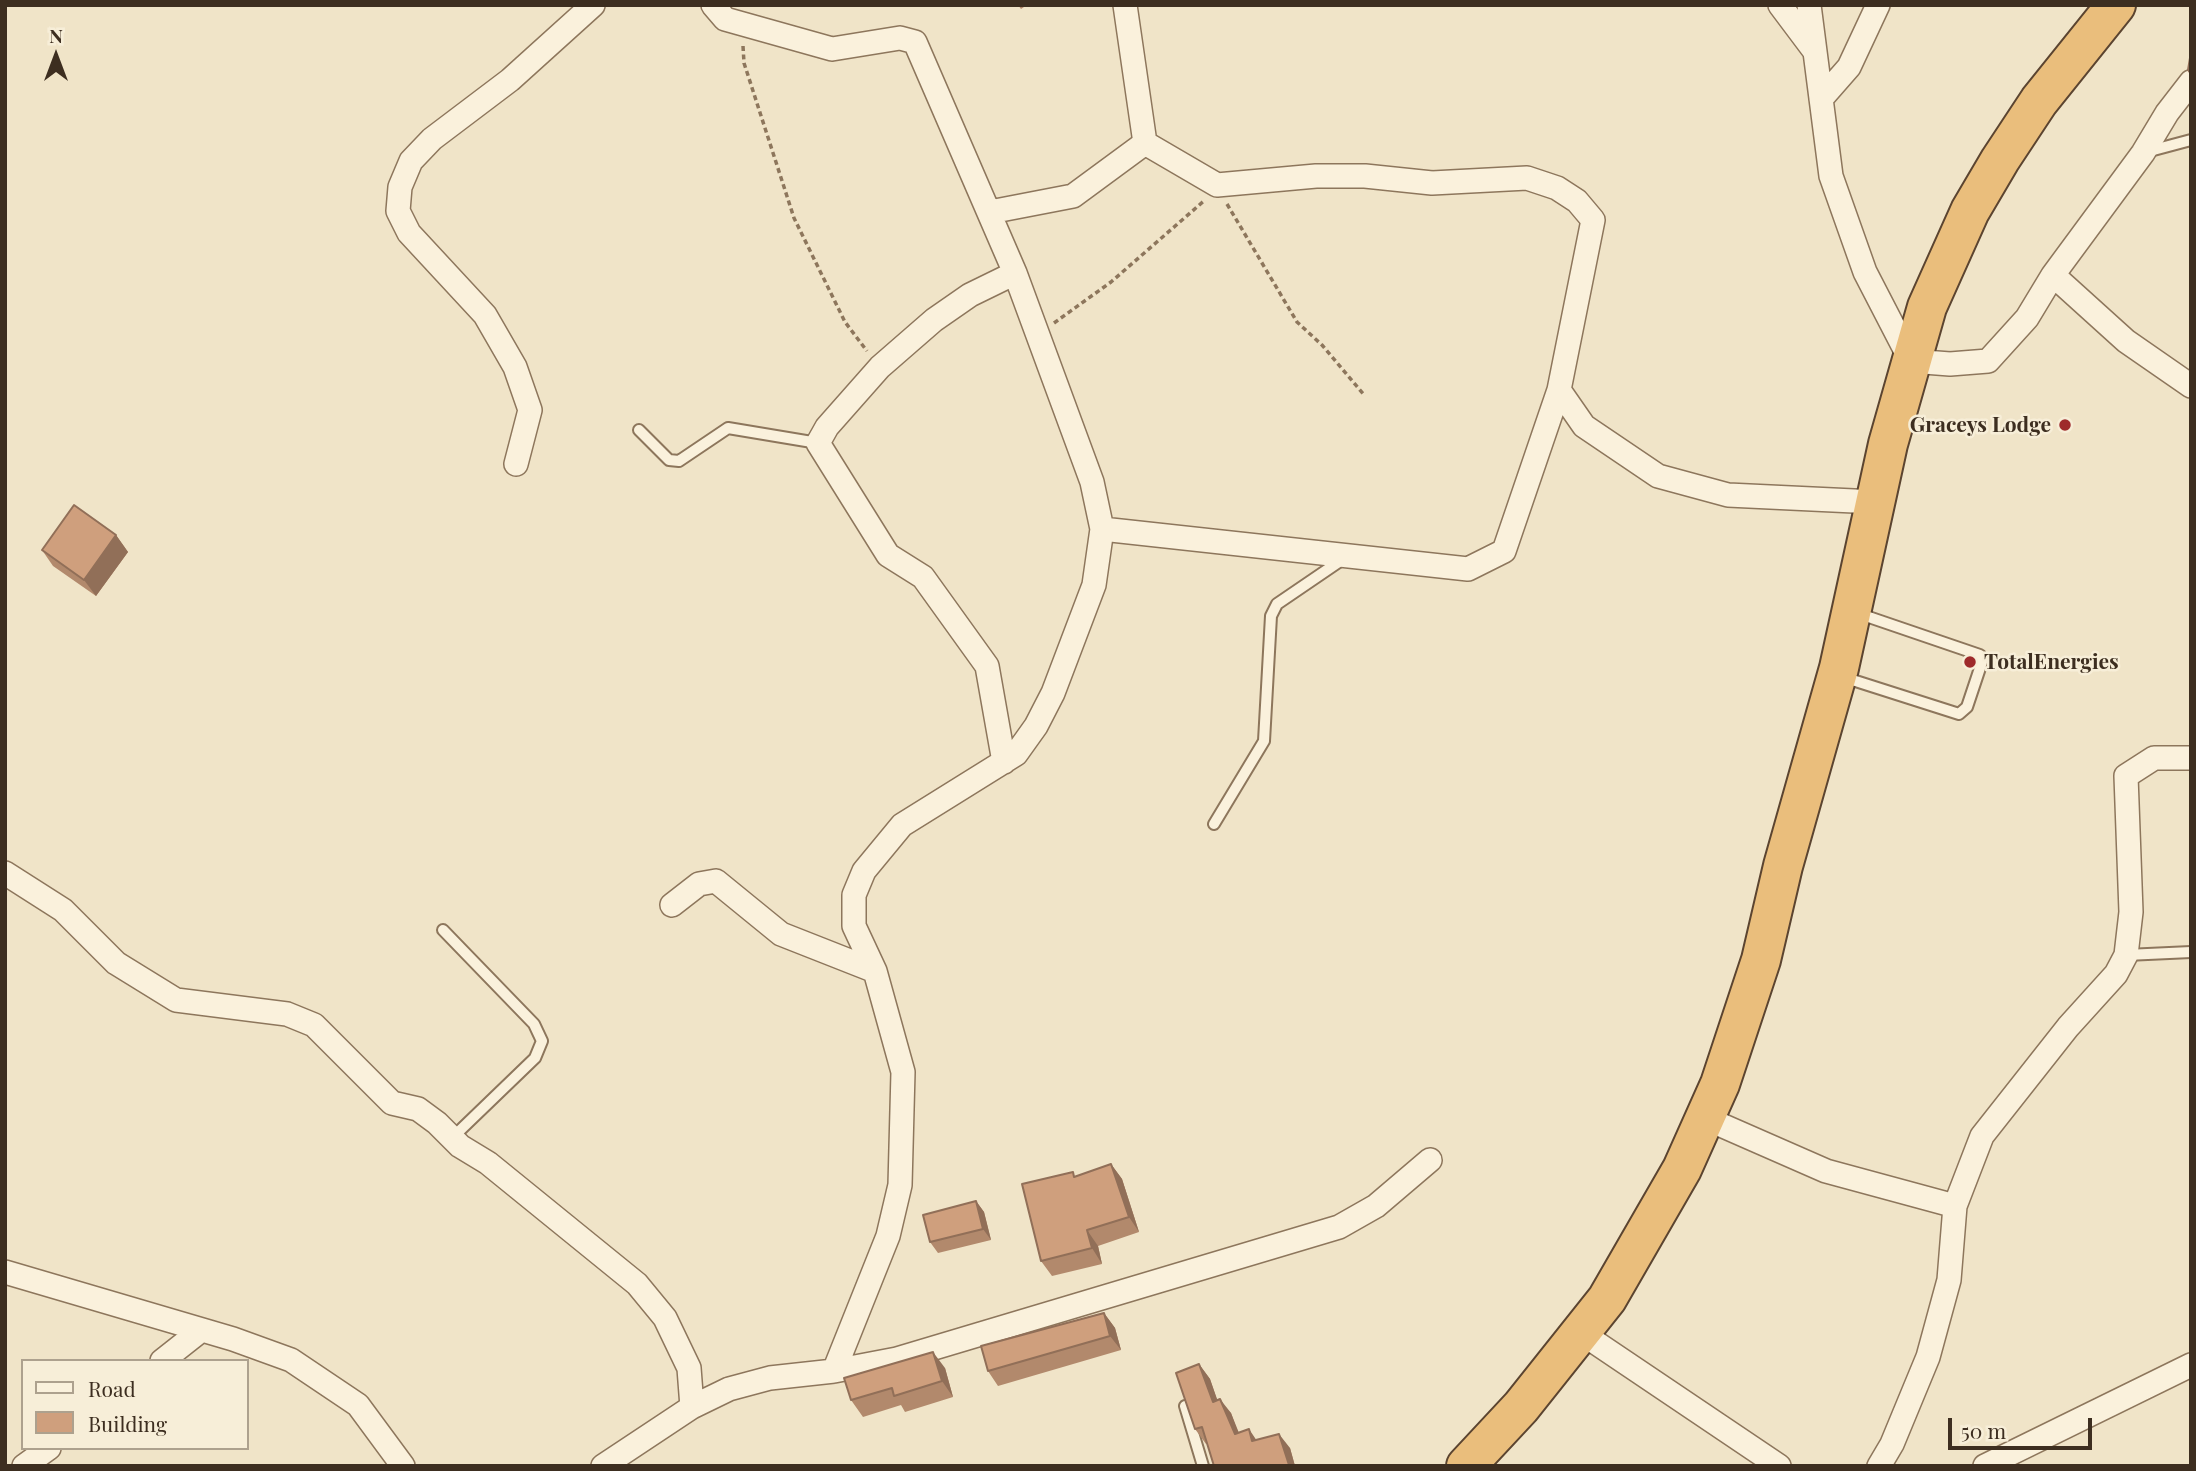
<!DOCTYPE html>
<html>
<head>
<meta charset="utf-8">
<style>
	body { margin:0 }
	#map { position:relative; width:2196px; height:1471px; overflow:hidden; background:#f0e4c8; font-family:"Playfair Display",serif }
	canvas { display:block }
	.frame { position:absolute; inset:0; border:7px solid #3d2e20; pointer-events:none }
	.legend { position:absolute; left:21px; top:1359px; width:228px; height:91px; box-sizing:border-box; background:#f7eed8; border:2px solid #ada18e; margin:0; padding:9px 12px; list-style:none; font-size:21px; color:#3d2e20 }
	.legend li { display:flex; align-items:center; gap:14px; height:35px }
	.legend b { width:35px; border:2px solid #ada18e }
	.north { position:absolute; left:21px; top:21px; width:70px; height:70px; -webkit-text-stroke:5px #f7eed8; paint-order:stroke; rotate:0deg; font-size:19px; font-weight:700; line-height:28px; text-align:center; color:#3d2e20 }
	.north::after { content:''; display:block; margin:auto; width:24px; height:32px; background:#3d2e20; clip-path:polygon(50% 0,100% 100%,50% 72%,0 100%) }
	.scale { position:absolute; left:1948px; top:1418px; width:144px; height:32px; box-sizing:border-box; border:4px solid #3d2e20; border-top:0; padding-left:9px; font-size:21px; line-height:24px; white-space:nowrap; color:#3d2e20; -webkit-text-stroke:5px #f7eed8; paint-order:stroke }
</style>
</head>
<body>
<div id="map">
<canvas width="2196" height="1471"></canvas>
<div class="frame"></div>
<ul class="legend">
<li><b style="height:9px;background:#faf1dc"></b>Road</li>
<li><b style="height:19px;background:#cf9f7d"></b>Building</li>
</ul>
<div class="north">N</div>
<div class="scale">50 m</div>
</div>
<script>
const c = document.querySelector('canvas').getContext('2d');
c.lineJoin = 'round';
function shape(rows) {
  const path = new Path2D();
  for (const r of rows) {
    path.moveTo(r[0], r[1]);
    for (let i = 2; i < r.length; i += 2) path.lineTo(r[i], r[i + 1]);
  }
  return path;
}
function stroke(path, color, width, dash) {
  c.strokeStyle = color;
  c.lineWidth = width;
  c.lineCap = dash ? 'butt' : 'round';
  c.setLineDash(dash || []);
  c.stroke(path);
}
function fill(path, color) {
  c.fillStyle = color;
  c.fill(path, 'evenodd');
}
function label(font, color, halo, rows, align = 'center') {
  c.font = font + ' "Playfair Display",serif';
  c.lineWidth = 5;
  c.setLineDash([]);
  c.textBaseline = 'middle';
  c.strokeStyle = halo;
  c.fillStyle = color;
  for (const [text, x, y, turn = 0] of rows) {
    c.save();
    c.translate(x, y);
    c.rotate((+turn || 0) * Math.PI / 180);
    c.textAlign = isNaN(turn) ? turn : align;
    if (halo) c.strokeText(text, 0, 0);
    c.fillText(text, 0, 0);
    c.restore();
  }
}
const service = shape([
	[2146,152,2191,140],
	[639,430,669,460,679,461,728,428,818,443],
	[1843,677,1959,714,1967,707,1982,662,1980,655,1857,613],
	[1214,824,1264,741,1271,616,1277,604,1346,557],
	[443,930,534,1024,542,1041,535,1058,452,1138],
	[2126,955,2191,952],
	[1185,1406,1203,1466]
]);
const minor = shape([
	[713,5,725,19,832,49,900,38,915,42,1015,273,1092,482,1102,529,1094,585,1053,693,1036,726,1016,754,902,825,864,871,854,895,854,926,875,971,903,1072,900,1185,888,1236,834,1371],
	[1780,5,1813,49],
	[1809,5,1831,176,1865,272,1911,361,1950,364,1988,361,2027,318,2053,275,2143,153,2167,113,2191,82],
	[1821,99,1849,67,1878,5],
	[990,212,1073,196,1145,143,1125,5],
	[2053,275,2126,341,2191,386],
	[1559,390,1584,426,1658,476,1728,495,1875,502],
	[516,464,530,410,515,367,485,315,409,233,398,211,400,187,411,161,432,139,510,80,593,5],
	[1102,529,1468,569,1504,551,1559,390,1593,220,1577,201,1557,188,1527,178,1432,183,1365,176,1316,176,1217,185,1145,143],
	[1004,762,987,666,923,577,888,555,818,443,827,427,880,367,934,320,970,295,1015,273],
	[5,873,63,910,116,963,176,1000,287,1014,314,1025,392,1103,418,1109,437,1123,460,1146,488,1163,637,1284,665,1318,689,1368,692,1407],
	[672,905,699,884,716,881,781,934,875,971],
	[1705,1118,1826,1171,1955,1206],
	[5,1272,233,1339,291,1360,358,1405,403,1466],
	[1580,1332,1779,1466],
	[162,1361,200,1331],
	[24,1466,49,1448],
	[603,1466,692,1407,729,1389,770,1378,834,1371,897,1359,1339,1227,1376,1206,1430,1160],
	[1879,1466,1892,1444,1928,1357,1949,1280,1955,1206,1982,1136,2068,1027,2116,974,2126,955,2131,912,2126,776,2154,758,2191,758],
	[1985,1466,2191,1365]
]);
const trunk = shape([
	[1466,1466,1521,1407,1607,1299,1682,1169,1720,1084,1761,960,1783,866,1839,668,1888,444,1927,307,1970,211,2000,160,2039,101,2116,5]
]);
stroke(service, '#8d765c', 14);
stroke(minor, '#8d765c', 26);
stroke(trunk, '#5b4430', 42);
stroke(shape([
	[743,46,744,63,794,218,845,322,867,351],
	[1227,204,1297,322,1322,345,1365,396],
	[1054,323,1111,282,1205,200]
]), '#8d765c', 3.5, [5, 3.5]);
stroke(service, '#faf1dc', 10);
stroke(minor, '#faf1dc', 23);
stroke(trunk, '#eabe7c', 38);
fill(shape([
	[1018,5,1027,5,1021,9],
	[116,535,128,552,96,596,53,566,42,550],
	[1111,1164,1122,1179,1139,1232,1098,1246,1102,1264,1052,1276,1041,1261,1076,1176],
	[976,1201,984,1212,991,1240,938,1253,930,1242],
	[1104,1313,1115,1328,1121,1350,998,1386,988,1371],
	[1199,1364,1210,1379,1217,1400,1231,1413,1238,1433,1256,1440,1290,1448,1295,1466,1214,1466,1207,1443,1206,1444,1195,1429],
	[945,1368,953,1397,905,1412,901,1405,863,1417,851,1400]
]), '#b2896c');
fill(shape([
	[116,535,128,552,96,596,84,580],
	[1111,1164,1122,1179,1139,1232,1129,1217],
	[976,1201,984,1212,991,1240,983,1229],
	[1087,1230,1098,1246,1102,1264,1092,1248],
	[1104,1313,1115,1328,1121,1350,1110,1336],
	[933,1352,945,1368,953,1397,942,1381],
	[1199,1364,1210,1379,1223,1416,1213,1402],
	[1220,1399,1231,1413,1245,1448,1235,1434],
	[1249,1429,1259,1444,1252,1441],
	[1279,1434,1290,1448,1295,1466,1289,1466]
]), '#916f58');
const building = shape([
	[2190,58,2191,58,2191,74,2188,70,2190,58],
	[74,505,116,535,84,580,42,550,74,505],
	[1111,1164,1129,1217,1087,1230,1092,1248,1041,1261,1022,1184,1073,1172,1074,1177,1111,1164],
	[976,1201,983,1229,930,1242,923,1215,976,1201],
	[1104,1313,1110,1336,988,1371,981,1346,1104,1313],
	[933,1352,942,1381,894,1396,892,1388,851,1400,844,1378,933,1352],
	[1199,1364,1213,1402,1220,1399,1235,1434,1249,1429,1252,1441,1279,1434,1289,1465,1214,1466,1202,1427,1195,1429,1176,1373,1199,1364]
]);
fill(building, '#cf9f7d');
stroke(building, '#916f58', 2);
for (const [x, y, r, color] of [
	[2065,425,7,"#9e2a2b"],
	[1970,662,7,"#9e2a2b"]
]) {
  const dot = new Path2D();
  dot.arc(x, y, r, 0, 2 * Math.PI);
  c.fillStyle = color;
  c.fill(dot);
  stroke(dot, '#f7eed8', 2.5);
}
label('bold 21px', '#3d2e20', '#f7eed8', [
	["Graceys Lodge",2051,425],
	["TotalEnergies",1984,662,"left"]
], 'right');
</script>
</body>
</html>
